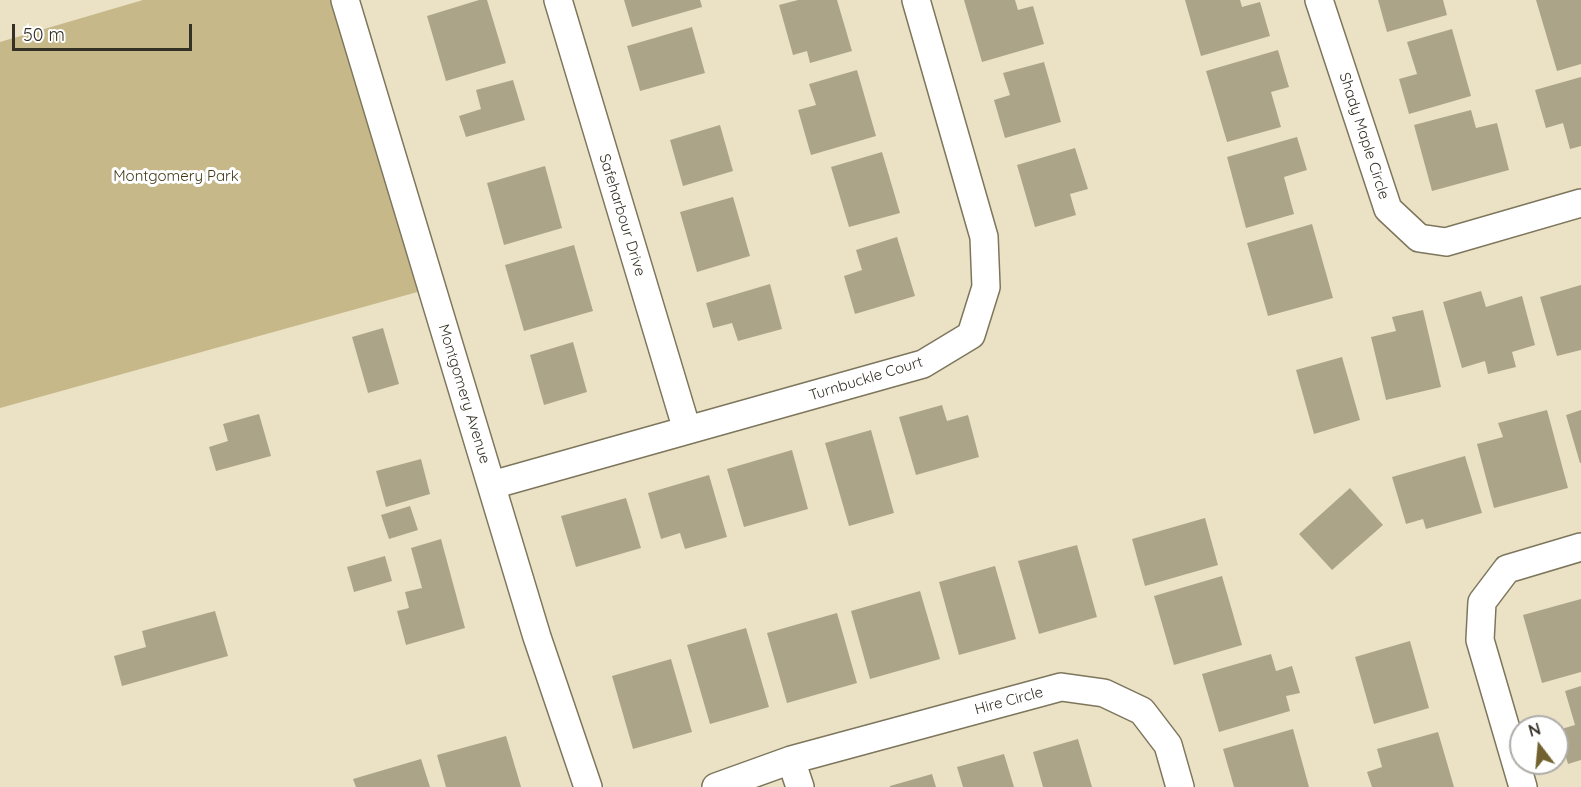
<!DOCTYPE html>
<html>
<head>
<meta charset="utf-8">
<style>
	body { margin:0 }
	#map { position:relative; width:1581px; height:787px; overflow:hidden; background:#ebe2c6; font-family:Quicksand,sans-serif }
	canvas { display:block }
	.north { position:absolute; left:1509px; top:715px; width:60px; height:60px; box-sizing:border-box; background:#fff; border:2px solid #adaca8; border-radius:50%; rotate:344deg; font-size:16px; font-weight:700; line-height:24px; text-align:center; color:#333025 }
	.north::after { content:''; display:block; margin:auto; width:21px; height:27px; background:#71622f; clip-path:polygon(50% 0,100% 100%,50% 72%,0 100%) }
	.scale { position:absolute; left:12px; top:24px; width:180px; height:27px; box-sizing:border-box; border:3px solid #333025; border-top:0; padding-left:8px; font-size:18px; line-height:21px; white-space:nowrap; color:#333025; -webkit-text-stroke:4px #fff; paint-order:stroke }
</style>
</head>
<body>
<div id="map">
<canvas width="1581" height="787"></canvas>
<div class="north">N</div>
<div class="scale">50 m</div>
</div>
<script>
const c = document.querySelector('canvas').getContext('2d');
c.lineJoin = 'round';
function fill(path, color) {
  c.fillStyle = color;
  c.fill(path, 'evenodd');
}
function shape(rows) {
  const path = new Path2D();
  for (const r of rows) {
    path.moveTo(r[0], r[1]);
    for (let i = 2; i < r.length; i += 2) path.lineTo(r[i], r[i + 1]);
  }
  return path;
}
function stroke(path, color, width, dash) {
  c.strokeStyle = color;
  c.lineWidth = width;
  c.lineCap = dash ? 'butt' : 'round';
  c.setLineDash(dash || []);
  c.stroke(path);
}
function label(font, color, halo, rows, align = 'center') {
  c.font = font + ' Quicksand,sans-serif';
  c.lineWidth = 6;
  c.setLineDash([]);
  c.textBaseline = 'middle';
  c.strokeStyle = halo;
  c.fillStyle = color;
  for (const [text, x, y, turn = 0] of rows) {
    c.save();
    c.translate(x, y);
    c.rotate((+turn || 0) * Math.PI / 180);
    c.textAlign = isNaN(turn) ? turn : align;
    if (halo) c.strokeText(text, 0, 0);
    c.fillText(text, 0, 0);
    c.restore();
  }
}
fill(shape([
	[143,0,332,0,421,291,0,408,0,42]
]), '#c6b888');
fill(shape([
	[479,0,487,0,506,63,446,81,427,16],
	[624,0,700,0,702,7,632,27],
	[798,0,837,0,852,51,810,63,807,51,793,55,779,5],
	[964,0,1015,0,1018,10,1033,6,1044,44,982,62],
	[1185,0,1240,0,1242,7,1260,2,1270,36,1201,56],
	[1378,0,1443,0,1447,15,1387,32],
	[1536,0,1581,0,1581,64,1557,71],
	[692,27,705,73,640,91,627,46],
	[1452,29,1471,96,1409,114,1399,79,1417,74,1407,42],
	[1278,50,1289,87,1271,92,1281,127,1227,142,1206,71],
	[1044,62,1061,122,1005,138,994,100,1010,95,1003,73],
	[857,70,876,136,811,155,798,110,816,105,809,84],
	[1581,77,1581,146,1570,149,1563,123,1546,128,1535,90],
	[513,80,525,120,466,137,459,116,481,109,476,90],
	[1471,110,1476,128,1497,123,1509,170,1432,191,1414,125],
	[720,125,733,171,683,186,670,140],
	[1297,137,1307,170,1284,177,1294,214,1246,228,1227,157],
	[1075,148,1088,189,1070,194,1076,215,1035,227,1017,165],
	[882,152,900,213,849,227,831,167],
	[545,166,562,228,504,245,487,183],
	[733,197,750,256,697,272,680,212],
	[1312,224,1333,298,1268,316,1247,243],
	[897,237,915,296,855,314,844,276,862,270,856,250],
	[574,245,593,311,524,331,505,265],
	[770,284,782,329,738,341,732,323,713,328,706,303],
	[1581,285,1581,350,1557,356,1540,297],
	[1481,291,1486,307,1522,296,1535,345,1512,352,1516,367,1488,374,1485,361,1462,368,1443,302],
	[1423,310,1441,387,1386,400,1371,337,1396,331,1392,317],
	[383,328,399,384,368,393,352,337],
	[573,342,587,392,544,405,530,355],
	[1342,357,1360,420,1314,434,1296,370],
	[942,405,947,421,968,415,979,457,916,475,899,417],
	[1547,410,1568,488,1494,508,1477,444,1503,437,1498,423],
	[1581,410,1581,463,1580,463,1566,415],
	[259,414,271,456,216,471,209,447,228,441,223,424],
	[871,430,894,513,849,526,825,443],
	[792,450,808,509,744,527,727,469],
	[1465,456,1482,513,1426,529,1423,519,1406,524,1392,477],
	[421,459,430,494,386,507,376,471],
	[709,475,727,537,685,549,680,533,661,539,648,493],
	[1350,488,1383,525,1332,570,1299,534],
	[626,498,641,548,576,567,561,516],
	[410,506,418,530,389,539,381,515],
	[1205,518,1218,565,1145,586,1132,539],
	[441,539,465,628,406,645,397,611,409,608,405,592,422,588,411,548],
	[1077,545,1097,617,1039,634,1018,561],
	[385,556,392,581,354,592,347,567],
	[995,566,1016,639,959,655,939,582],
	[1222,576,1242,645,1174,665,1154,596],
	[920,591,940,659,870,679,851,611],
	[1581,599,1581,672,1542,683,1523,615],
	[215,611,228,656,122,686,114,656,146,647,142,631],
	[837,613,857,683,787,703,767,633],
	[746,628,769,707,710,724,687,645],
	[1410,641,1429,708,1374,724,1355,657],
	[1271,654,1276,671,1292,666,1300,693,1286,696,1290,711,1219,732,1202,674],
	[671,659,692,732,633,749,612,676],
	[1581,686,1581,760,1568,764,1558,730,1575,725,1565,691],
	[1293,729,1309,787,1234,787,1223,749],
	[1438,732,1454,787,1372,787,1367,772,1382,767,1377,749],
	[506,736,521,787,446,787,437,755],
	[1078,739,1092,787,1043,787,1033,752],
	[1004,754,1014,787,963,787,957,767],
	[421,759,430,787,356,787,353,779],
	[932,774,936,787,890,787,890,786]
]), '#aca489');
const minor = shape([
	[345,0,537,637,588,787],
	[558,0,687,430],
	[1319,0,1388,209,1419,238,1446,242,1581,203],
	[492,485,923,364,971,335,986,287,984,237,916,0],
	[791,760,800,787],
	[716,787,791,760,1061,687,1104,693,1142,711,1168,745,1180,787],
	[1523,787,1480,640,1482,602,1507,569,1581,547]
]);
stroke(minor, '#7d765c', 30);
stroke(minor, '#fff', 27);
label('15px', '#333025', '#fff', [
	["Shady Maple Circle",1364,136,72],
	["Safeharbour Drive",622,215,73],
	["Turnbuckle Court",866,379,-17],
	["Montgomery Avenue",464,394,73],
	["Hire Circle",1009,701,-15]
]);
label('15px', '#413715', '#fff', [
	["Montgomery Park",176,176]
]);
</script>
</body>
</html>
